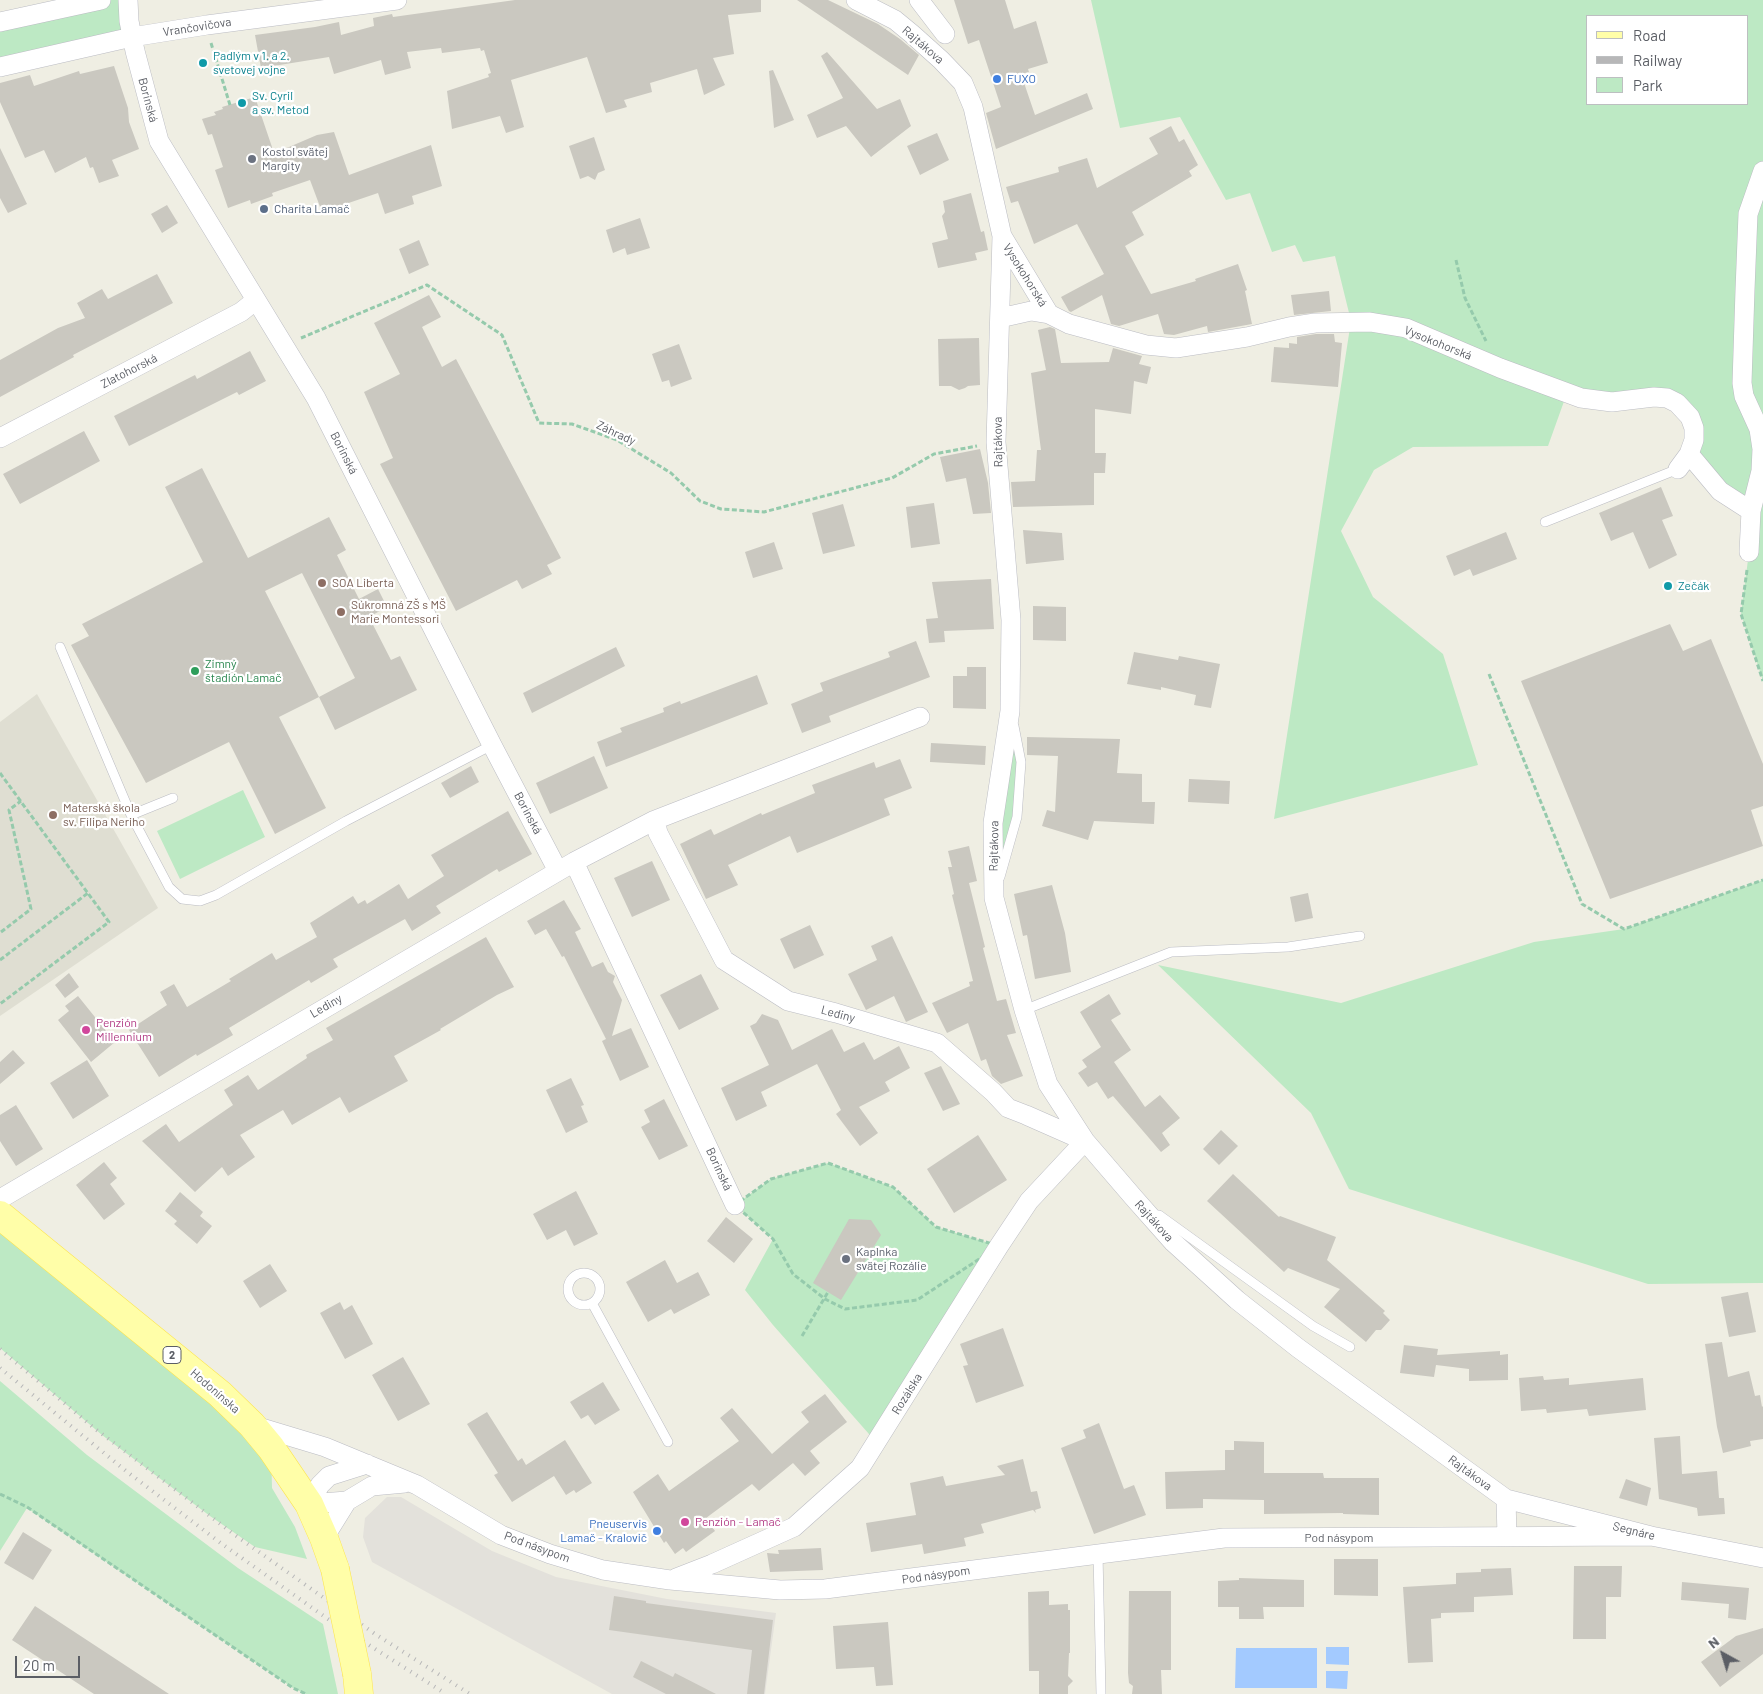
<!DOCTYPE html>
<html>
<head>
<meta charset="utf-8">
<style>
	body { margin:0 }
	#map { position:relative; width:1763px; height:1694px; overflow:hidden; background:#efeee3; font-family:Barlow,sans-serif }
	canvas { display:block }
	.legend { position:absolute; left:1586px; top:15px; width:162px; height:90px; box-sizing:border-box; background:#fff; border:1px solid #bdbfc1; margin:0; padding:6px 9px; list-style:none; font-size:15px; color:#5b5e65 }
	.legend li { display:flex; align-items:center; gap:10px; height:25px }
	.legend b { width:25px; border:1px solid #bdbfc1 }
	.north { position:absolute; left:1698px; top:1629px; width:50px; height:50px; -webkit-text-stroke:4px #fff; paint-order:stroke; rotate:321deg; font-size:14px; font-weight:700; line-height:20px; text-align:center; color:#5b5e65 }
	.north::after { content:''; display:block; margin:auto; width:18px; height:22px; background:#5b5e65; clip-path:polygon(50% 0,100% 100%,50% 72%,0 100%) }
	.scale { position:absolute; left:15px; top:1656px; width:65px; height:22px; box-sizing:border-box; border:2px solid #5b5e65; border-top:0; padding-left:6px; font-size:15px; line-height:18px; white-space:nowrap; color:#5b5e65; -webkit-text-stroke:4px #fff; paint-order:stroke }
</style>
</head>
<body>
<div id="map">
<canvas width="1763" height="1694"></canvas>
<ul class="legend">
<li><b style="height:6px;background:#fffea8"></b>Road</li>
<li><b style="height:6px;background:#b7b7b8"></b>Railway</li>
<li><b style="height:14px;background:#bde9c4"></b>Park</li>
</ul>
<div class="north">N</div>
<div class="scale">20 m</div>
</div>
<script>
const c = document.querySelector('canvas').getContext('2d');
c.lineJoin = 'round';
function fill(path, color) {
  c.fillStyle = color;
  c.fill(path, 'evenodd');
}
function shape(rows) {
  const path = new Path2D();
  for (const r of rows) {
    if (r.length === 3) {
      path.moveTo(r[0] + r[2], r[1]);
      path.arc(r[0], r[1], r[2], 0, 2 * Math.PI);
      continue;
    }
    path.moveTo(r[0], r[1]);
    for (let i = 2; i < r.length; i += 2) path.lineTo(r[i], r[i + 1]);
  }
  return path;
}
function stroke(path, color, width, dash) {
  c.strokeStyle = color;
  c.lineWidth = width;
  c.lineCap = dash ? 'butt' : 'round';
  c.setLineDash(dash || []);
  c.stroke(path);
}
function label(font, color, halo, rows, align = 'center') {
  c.font = font + ' Barlow,sans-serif';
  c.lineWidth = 4.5;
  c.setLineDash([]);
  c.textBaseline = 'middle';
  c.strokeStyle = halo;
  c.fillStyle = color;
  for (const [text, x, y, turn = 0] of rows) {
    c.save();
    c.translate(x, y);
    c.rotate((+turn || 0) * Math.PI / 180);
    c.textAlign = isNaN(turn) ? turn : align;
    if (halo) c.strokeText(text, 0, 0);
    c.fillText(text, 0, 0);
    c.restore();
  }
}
fill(shape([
	[387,1497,401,1497,492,1551,556,1577,667,1599,776,1613,765,1694,612,1694,372,1562,363,1537,365,1518]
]), '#e3e1db');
fill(shape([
	[37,694,158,908,0,1016,0,722]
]), '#dfded2');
fill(shape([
	[101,0,128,0,132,37,0,67,0,22],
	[1091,0,1763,0,1763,681,1741,614,1749,552,1751,512,1689,454,1685,409,1567,393,1548,446,1413,447,1374,470,1341,531,1373,597,1443,654,1478,765,1274,819,1351,321,1335,256,1303,262,1295,245,1272,252,1250,193,1226,200,1180,117,1120,128],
	[1587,16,1747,16,1747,104,1587,104],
	[1010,711,1021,762,1017,817,994,898],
	[243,790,265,837,180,879,157,831],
	[1763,880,1763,1283,1648,1284,1349,1189,1311,1113,1158,965,1341,1003,1534,942,1624,929],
	[828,1163,893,1187,936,1227,999,1246,876,1442,773,1325,745,1290,773,1239,735,1205,771,1179],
	[0,1215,271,1448,272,1488,295,1527,307,1559,255,1547,210,1516,102,1435,0,1348],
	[0,1381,87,1455,238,1568,323,1624,338,1694,306,1694,293,1688,27,1508,0,1551]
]), '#bde9c4');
fill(shape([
	[1326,1647,1349,1647,1349,1665,1326,1664],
	[1236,1648,1317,1648,1317,1688,1235,1688],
	[1326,1671,1348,1671,1347,1689,1326,1688]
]), '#a3caff');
fill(shape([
	[515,0,761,0,761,12,728,15,734,54,713,58,725,85,704,95,697,69,650,83,652,92,624,100,627,107,606,113,587,57,511,80,524,127,506,133,500,116,452,129,447,91,489,77,488,74,491,73,484,50,481,51,480,48,442,53,441,48,407,52,411,68,385,75,381,60,334,74,329,57,261,68,255,35,315,27,339,22,341,35,374,26,373,18,392,14,393,17],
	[797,0,828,0,878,24,900,39,919,55,908,75],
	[954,0,1005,0,1014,29,1036,21,1048,63,1028,69,1029,72,1021,74,1035,115,1087,93,1093,109,996,149,986,113,1001,107,979,40,968,44],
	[827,52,877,109,900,99,911,126,871,157,846,126,817,138,807,115,843,98,821,56],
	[114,66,128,108,129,122,139,149,112,160,119,176,99,183,93,167,90,168,86,157,55,173,44,150,25,158,0,102,0,83,30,75,34,86,79,71,80,74],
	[773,70,794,120,774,128,769,71],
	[255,97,273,150,281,148,282,150,317,135,334,132,349,175,431,145,442,186,412,196,414,204,385,214,378,193,322,212,310,180,272,193,273,196,251,204,250,200,228,208,215,170,223,167,212,134,208,135,202,119,216,115,214,112,223,109,222,107],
	[1171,126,1179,142,1184,139,1198,165,1189,171,1192,176,1132,212,1144,235,1125,246,1151,294,1196,281,1195,279,1238,264,1247,290,1245,291,1252,324,1208,332,1207,326,1174,335,1164,334,1158,314,1119,326,1111,324,1102,295,1071,312,1069,311,1061,297,1104,274,1077,224,1034,244,1018,201,1011,203,1006,187,1059,172,1058,167,1087,158,1097,188,1158,154,1149,138],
	[937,133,949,160,920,175,907,146],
	[594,137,605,170,598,173,595,180,588,176,580,179,569,146],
	[0,148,27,204,8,213,0,198],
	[971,193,981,232,984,231,988,250,975,253,977,260,938,268,932,243,948,239,942,216,945,212,943,201],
	[167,205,178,223,162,233,151,214],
	[640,218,650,248,627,255,625,248,613,253,606,230],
	[419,240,429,265,409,274,399,249],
	[157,274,173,303,73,355,74,357,0,397,0,360,58,328,85,318,77,303,102,289,108,299],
	[1329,291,1331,311,1294,315,1291,295],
	[429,295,441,317,422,327,442,367,456,359,561,558,547,565,552,574,522,589,517,580,456,611,380,464,393,458,364,392,400,374,374,323],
	[1050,327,1055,329,1061,363,1109,362,1113,348,1142,356,1139,364,1151,367,1147,384,1134,381,1131,414,1095,409,1095,453,1106,453,1105,473,1094,473,1094,505,1013,507,1011,482,1035,481,1037,450,1041,450,1031,373,1046,370,1038,330],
	[1316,334,1334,334,1335,342,1342,343,1338,387,1271,382,1274,347,1289,348,1289,343,1297,344,1297,337],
	[979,338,980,385,968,386,965,388,959,390,951,386,939,386,938,339],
	[679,344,692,379,671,387,669,380,662,382,652,354],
	[250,351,266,381,239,395,237,392,129,446,114,416,195,375,197,379],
	[84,431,100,461,20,504,3,474],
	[980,449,988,483,991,513,973,514,966,478,946,482,940,457],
	[202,468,248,558,329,517,346,550,337,555,359,599,378,589,387,607,369,617,391,660,400,656,417,690,335,730,319,697,279,717,326,808,275,834,229,742,146,783,71,645,89,636,82,624,203,562,165,487],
	[302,573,355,678,319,697,265,591],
	[1661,487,1673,516,1662,520,1677,555,1649,569,1633,532,1611,541,1599,513],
	[934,503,940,544,911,548,906,507],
	[843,504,855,546,823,554,812,513],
	[1023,530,1062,533,1064,560,1026,564],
	[1506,532,1517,559,1473,576,1470,569,1454,576,1446,556],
	[774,542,783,569,753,578,745,552],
	[991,579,994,629,944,631,945,642,929,643,926,619,938,618,932,582],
	[1033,606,1066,607,1066,641,1033,640],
	[1670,624,1683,651,1711,639,1763,764,1763,806,1751,810,1763,846,1610,899,1521,681],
	[916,641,930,677,829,716,831,722,802,733,791,704,823,691,820,683,890,657,888,652],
	[616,647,625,666,532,713,523,693],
	[1134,652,1178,660,1179,656,1220,664,1211,708,1194,705,1196,695,1161,687,1161,690,1127,684],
	[967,667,986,667,986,709,953,708,953,676,967,676],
	[757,675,768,704,606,767,597,742,622,732,620,728,664,712,663,708,680,701,681,704],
	[1027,737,1120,739,1117,773,1142,774,1142,802,1155,802,1154,824,1094,821,1088,840,1042,826,1047,810,1055,812,1058,756,1027,755],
	[931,743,986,746,985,765,930,762],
	[594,756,608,788,550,814,536,783],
	[900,759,912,788,884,799,890,815,797,853,790,836,728,865,738,885,706,899,680,844,711,829,714,835,761,813,762,815,815,793,812,785,874,762,876,768],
	[471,766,479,782,450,798,441,783],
	[1189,779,1230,781,1229,804,1188,802],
	[508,811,532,854,499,872,497,869,436,906,441,913,412,931,405,919,333,959,338,967,311,983,309,980,229,1028,233,1035,197,1056,196,1054,159,1077,129,1030,167,1005,160,992,174,984,187,1007,231,981,229,979,272,953,276,960,317,937,310,923,353,896,358,904,365,900,367,904,399,884,408,899,444,876,431,855],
	[969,846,977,881,969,883,985,947,983,948,997,1001,1006,999,1016,1033,1007,1035,1023,1076,1001,1084,992,1076,986,1059,981,1061,968,1023,947,1033,932,1003,970,986,969,982,973,981,952,895,954,894,948,867,952,867,948,851],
	[652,861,670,900,632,917,614,878],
	[1052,885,1065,933,1071,972,1035,979,1027,935,1023,936,1014,894],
	[1308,893,1313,918,1295,922,1290,897],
	[564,900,581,929,575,932,592,967,603,962,608,972,615,976,613,982,622,1000,612,1036,631,1028,649,1067,620,1081,602,1041,606,1039,564,956,562,957,546,929,535,935,527,921],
	[810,925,824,955,794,969,780,939],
	[892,936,928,1012,906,1022,894,996,866,1010,848,974,877,960,871,946],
	[486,937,514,987,497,995,440,1029,441,1030,394,1056,408,1081,349,1113,340,1097,292,1125,283,1110,240,1135,255,1157,228,1176,222,1167,195,1192,142,1141,166,1124,179,1142,233,1105,224,1090,248,1075,258,1090,307,1058,306,1055,333,1040,326,1028],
	[69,973,79,987,65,998,55,985],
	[701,974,719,1009,679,1030,660,995],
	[1109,994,1121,1014,1111,1020,1131,1050,1114,1062,1145,1107,1160,1095,1180,1118,1162,1133,1170,1145,1161,1152,1113,1096,1108,1099,1097,1082,1088,1087,1078,1073,1087,1067,1082,1060,1101,1047,1080,1012],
	[78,996,115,1042,91,1062,58,1020,69,1011,65,1006],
	[762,1014,778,1020,792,1050,832,1029,844,1052,864,1042,874,1060,899,1046,910,1068,885,1082,890,1091,859,1107,878,1133,860,1146,836,1114,841,1110,817,1064,761,1092,767,1106,736,1121,721,1088,769,1065,750,1026,756,1023],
	[13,1050,25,1063,0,1084,0,1062],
	[87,1060,109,1096,73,1119,50,1083],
	[941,1066,960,1104,943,1111,924,1073],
	[571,1078,584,1105,581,1106,588,1122,566,1133,546,1090],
	[664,1099,688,1146,659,1160,641,1127,650,1122,644,1110],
	[16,1105,43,1149,16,1166,0,1141,0,1115],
	[1221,1130,1238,1146,1219,1165,1203,1149],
	[978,1135,1007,1180,954,1213,927,1169],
	[104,1162,117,1178,110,1184,125,1204,104,1220,76,1185],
	[1233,1174,1279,1217,1280,1216,1336,1237,1327,1260,1385,1311,1383,1313,1390,1320,1381,1330,1376,1330,1366,1342,1324,1307,1340,1289,1288,1268,1284,1272,1207,1201],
	[576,1191,598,1234,574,1246,566,1230,547,1240,533,1214],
	[180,1192,203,1212,200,1216,212,1226,197,1244,174,1224,177,1221,165,1211],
	[726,1217,753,1239,734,1263,707,1241],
	[849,1219,871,1220,881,1235,841,1300,813,1283],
	[665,1260,677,1283,698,1272,710,1295,674,1314,671,1309,648,1322,626,1282],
	[270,1264,287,1291,260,1308,243,1281],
	[1748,1292,1756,1332,1729,1337,1721,1297],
	[340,1302,344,1310,352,1305,373,1344,345,1359,320,1313],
	[1003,1328,1024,1386,976,1403,963,1366,968,1365,960,1344],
	[1722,1342,1728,1377,1749,1371,1755,1396,1760,1395,1762,1407,1763,1406,1763,1439,1750,1441,1751,1446,1723,1453,1717,1427,1705,1344],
	[1404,1345,1438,1349,1437,1355,1500,1351,1500,1355,1508,1354,1508,1380,1469,1381,1469,1369,1436,1365,1434,1377,1400,1373],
	[403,1357,430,1404,398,1421,372,1375],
	[1543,1376,1544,1380,1569,1378,1569,1385,1643,1378,1646,1410,1589,1416,1587,1409,1547,1413,1546,1409,1521,1411,1519,1378],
	[603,1382,620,1410,595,1425,588,1415,581,1419,570,1402],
	[825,1394,847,1422,810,1451,820,1463,805,1476,793,1463,759,1491,752,1484,706,1518,715,1531,686,1552,683,1548,675,1554,666,1541,664,1543,633,1492,658,1474,669,1491,739,1441,720,1418,732,1408,772,1454,809,1422,801,1412],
	[487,1412,518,1461,522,1458,526,1465,565,1440,592,1483,576,1493,574,1490,566,1495,554,1476,512,1502,494,1475,498,1473,467,1424],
	[1099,1423,1124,1489,1134,1485,1146,1515,1094,1534,1061,1448,1086,1438,1083,1430],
	[1680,1436,1682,1474,1717,1471,1719,1498,1724,1498,1725,1514,1698,1516,1697,1508,1659,1499,1654,1438],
	[1234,1441,1264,1442,1264,1473,1323,1473,1324,1478,1379,1478,1379,1515,1343,1514,1343,1513,1264,1514,1264,1500,1203,1499,1203,1508,1166,1509,1165,1472,1225,1470,1225,1450,1234,1450],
	[1023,1459,1031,1492,1037,1491,1041,1508,1035,1510,1036,1513,1033,1510,981,1524,984,1533,964,1538,966,1546,924,1554,922,1544,871,1552,866,1523,916,1515,910,1483,943,1476,946,1486,1005,1475,997,1466],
	[1626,1479,1651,1488,1647,1506,1619,1498],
	[23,1532,52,1550,33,1580,4,1563],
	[821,1548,823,1570,770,1572,767,1553,779,1554,778,1550],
	[1334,1559,1378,1559,1378,1596,1334,1595],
	[1574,1566,1622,1566,1621,1597,1606,1597,1606,1639,1573,1639],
	[1511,1568,1513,1595,1474,1597,1474,1612,1441,1613,1441,1618,1431,1619,1433,1662,1408,1663,1403,1587,1456,1584,1456,1573,1481,1572,1481,1569],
	[1239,1578,1304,1580,1304,1607,1263,1607,1264,1619,1239,1619,1239,1607,1218,1607,1218,1581,1239,1580],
	[1682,1582,1749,1588,1746,1620,1728,1618,1729,1604,1681,1600],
	[1049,1591,1049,1605,1068,1604,1068,1610,1070,1610,1070,1653,1069,1653,1068,1676,1073,1681,1068,1686,1068,1694,1039,1694,1039,1671,1029,1671,1028,1592],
	[1129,1591,1171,1591,1171,1670,1161,1670,1162,1694,1132,1694,1133,1686,1129,1683,1128,1673],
	[614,1596,646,1601,646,1603,773,1620,764,1694,747,1694,752,1650,609,1630],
	[35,1606,169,1694,94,1694,12,1640],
	[888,1622,893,1685,876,1686,874,1667,836,1669,833,1626],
	[1763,1628,1763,1654,1720,1687,1701,1662,1736,1636],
	[641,1661,673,1677,675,1673,716,1694,666,1694,633,1677]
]), '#cac8c0');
const service = shape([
	[1545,522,1678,469],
	[60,647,131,815,169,887,182,899,200,901,216,895,346,821,492,745],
	[131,815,173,798],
	[1000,877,1017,817,1021,762,1014,726],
	[1024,1010,1171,952,1288,947,1360,936],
	[1159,1215,1313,1326,1350,1347],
	[584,1289,16],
	[592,1303,668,1442],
	[1098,1553,1101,1694]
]);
const minor = shape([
	[128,0,129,21,135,51,159,141,316,398,492,745,558,871],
	[856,0,895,20,912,34,941,60,963,83,973,107,1002,236,996,442,1011,620,1010,711,993,823,994,898,1024,1010,1048,1084,1085,1141,1134,1198,1173,1242,1237,1300,1298,1348,1506,1499,1507,1536],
	[919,0,945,34],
	[0,22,101,0],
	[0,67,132,37,207,25,397,0],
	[1002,236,1049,314],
	[1000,318,1031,311,1049,314,1069,324,1146,345,1176,348,1247,337,1289,327,1315,323,1370,322,1406,328,1500,368,1581,398,1612,402,1654,397,1667,398,1677,403,1690,417,1694,428,1694,440,1689,454,1678,469],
	[0,438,241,312,256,300],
	[1689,454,1720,491,1751,511],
	[1749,552,1751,511,1761,471,1762,449,1759,429,1744,396,1742,383,1745,290,1748,214,1763,171],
	[655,820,658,833,724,960,788,1001,836,1013,937,1043,993,1092,1008,1108,1026,1115,1085,1141,1029,1201,999,1246,860,1468,794,1527,712,1564,676,1578],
	[574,862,735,1205],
	[0,1199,574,862,655,820,920,717],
	[252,1425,325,1447,417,1485,501,1535,550,1554,603,1570,670,1580,780,1590,825,1589,1224,1538,1651,1536],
	[1506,1499,1651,1536,1763,1558],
	[309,1504,320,1485,329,1476,367,1464],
	[309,1504,347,1501],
	[324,1538,347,1501,372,1486,405,1483]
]);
const primary = shape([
	[0,1215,220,1394,252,1425,271,1448,309,1504,324,1538,335,1569],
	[357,1674,359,1694]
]);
stroke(service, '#bbbcc3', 10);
stroke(minor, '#bbbcc3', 20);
stroke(primary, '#fde54f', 29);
stroke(shape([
	[211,43,230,105],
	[1456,260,1465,298,1486,341],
	[301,338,427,285,502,335,539,423,572,424,617,440,671,473,700,501,721,509,764,512,892,478,934,454,977,446],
	[1747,570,1741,614,1763,681],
	[1489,674,1582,904,1624,929,1763,880],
	[0,773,109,922,0,1004],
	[1,932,31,909,9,810,21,801],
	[0,960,88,893],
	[828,1163,893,1187,936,1227,999,1246,917,1300,845,1309,825,1299,793,1274,773,1239,735,1205,771,1179,828,1163],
	[802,1336,828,1292],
	[0,1494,27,1507,293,1688,306,1694]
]), '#95caac', 3, [5, 2.5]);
stroke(service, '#fff', 9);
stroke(minor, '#fff', 19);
stroke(primary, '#fffea8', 28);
stroke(shape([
	[0,1349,94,1428,235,1535,375,1634,470,1694],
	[0,1368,126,1471,222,1544,328,1619,446,1694]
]), '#b7b7b8', 4, [1, 6]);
const primaryBridge = shape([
	[335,1569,357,1674]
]);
stroke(primaryBridge, '#fde54f', 29, []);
stroke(primaryBridge, '#fffea8', 28);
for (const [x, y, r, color] of [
	[203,63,5,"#0f9aa8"],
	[997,79,5,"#3f7fe0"],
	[242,103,5,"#0f9aa8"],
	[252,159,5,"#6b7280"],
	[264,209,5,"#5c6f8a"],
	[322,583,5,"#8d6e63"],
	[1668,586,5,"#0f9aa8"],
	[341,612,5,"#8d6e63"],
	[195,671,5,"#2e9e5b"],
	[53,815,5,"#8d6e63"],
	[86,1030,5,"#d1479c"],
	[846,1259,5,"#6b7280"],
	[685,1522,5,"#d1479c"],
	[657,1531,5,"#3f7fe0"]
]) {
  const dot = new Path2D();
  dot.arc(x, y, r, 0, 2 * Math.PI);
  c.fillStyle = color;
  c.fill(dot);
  stroke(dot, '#fff', 2);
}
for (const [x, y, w] of [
	[172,1355,18]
]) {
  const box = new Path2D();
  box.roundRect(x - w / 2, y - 8.5, w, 17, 4);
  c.fillStyle = '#fff';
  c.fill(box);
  stroke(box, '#5b5e65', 1);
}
label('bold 11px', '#5b5e65', null, [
	["2",172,1355]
]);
label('12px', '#5b5e65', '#fff', [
	["Vrančovičova",197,27,-9],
	["Rajtákova",923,45,41],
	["Borinská",148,100,75],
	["Vysokohorská",1025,275,58],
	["Vysokohorská",1438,343,22],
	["Zlatohorská",129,371,-27],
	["Záhrady",616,433,25],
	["Rajtákova",998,442,-91],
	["Borinská",344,453,63],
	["Borinská",528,813,62],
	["Rajtákova",994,846,-89],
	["Lediny",326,1006,-30],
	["Lediny",838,1014,15],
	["Borinská",719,1169,65],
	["Rajtákova",1154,1221,48],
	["Hodonínska",215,1391,41],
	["Rozálska",907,1394,-58],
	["Rajtákova",1470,1473,36],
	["Segnáre",1634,1531,14],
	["Pod násypom",1339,1538],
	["Pod násypom",537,1547,20],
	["Pod násypom",936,1575,-8]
]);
label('12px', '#0d838f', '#fff', [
	["Padlým v 1. a 2.",213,56],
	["svetovej vojne",213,70],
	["Sv. Cyril",252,96],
	["a sv. Metod",252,110],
	["Zečák",1678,586]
], 'left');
label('12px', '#366cbe', '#fff', [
	["FUXO",1007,79],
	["Pneuservis",647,1524,"right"],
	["Lamač - Kralovič",647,1538,"right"]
], 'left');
label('12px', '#5b616d', '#fff', [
	["Kostol svätej",262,152],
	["Margity",262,166],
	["Kaplnka",856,1252],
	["svätej Rozálie",856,1266]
], 'left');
label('12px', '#4e5e75', '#fff', [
	["Charita Lamač",274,209]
], 'left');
label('12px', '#785e54', '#fff', [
	["SOA Liberta",332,583],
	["Súkromná ZŠ s MŠ",351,605],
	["Marie Montessori",351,619],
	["Materská škola",63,808],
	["sv. Filipa Neriho",63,822]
], 'left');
label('12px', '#27864d', '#fff', [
	["Zimný",205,664],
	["štadión Lamač",205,678]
], 'left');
label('12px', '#b23c85', '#fff', [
	["Penzión",96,1023],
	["Millennium",96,1037],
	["Penzión - Lamač",695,1522]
], 'left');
</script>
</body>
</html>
